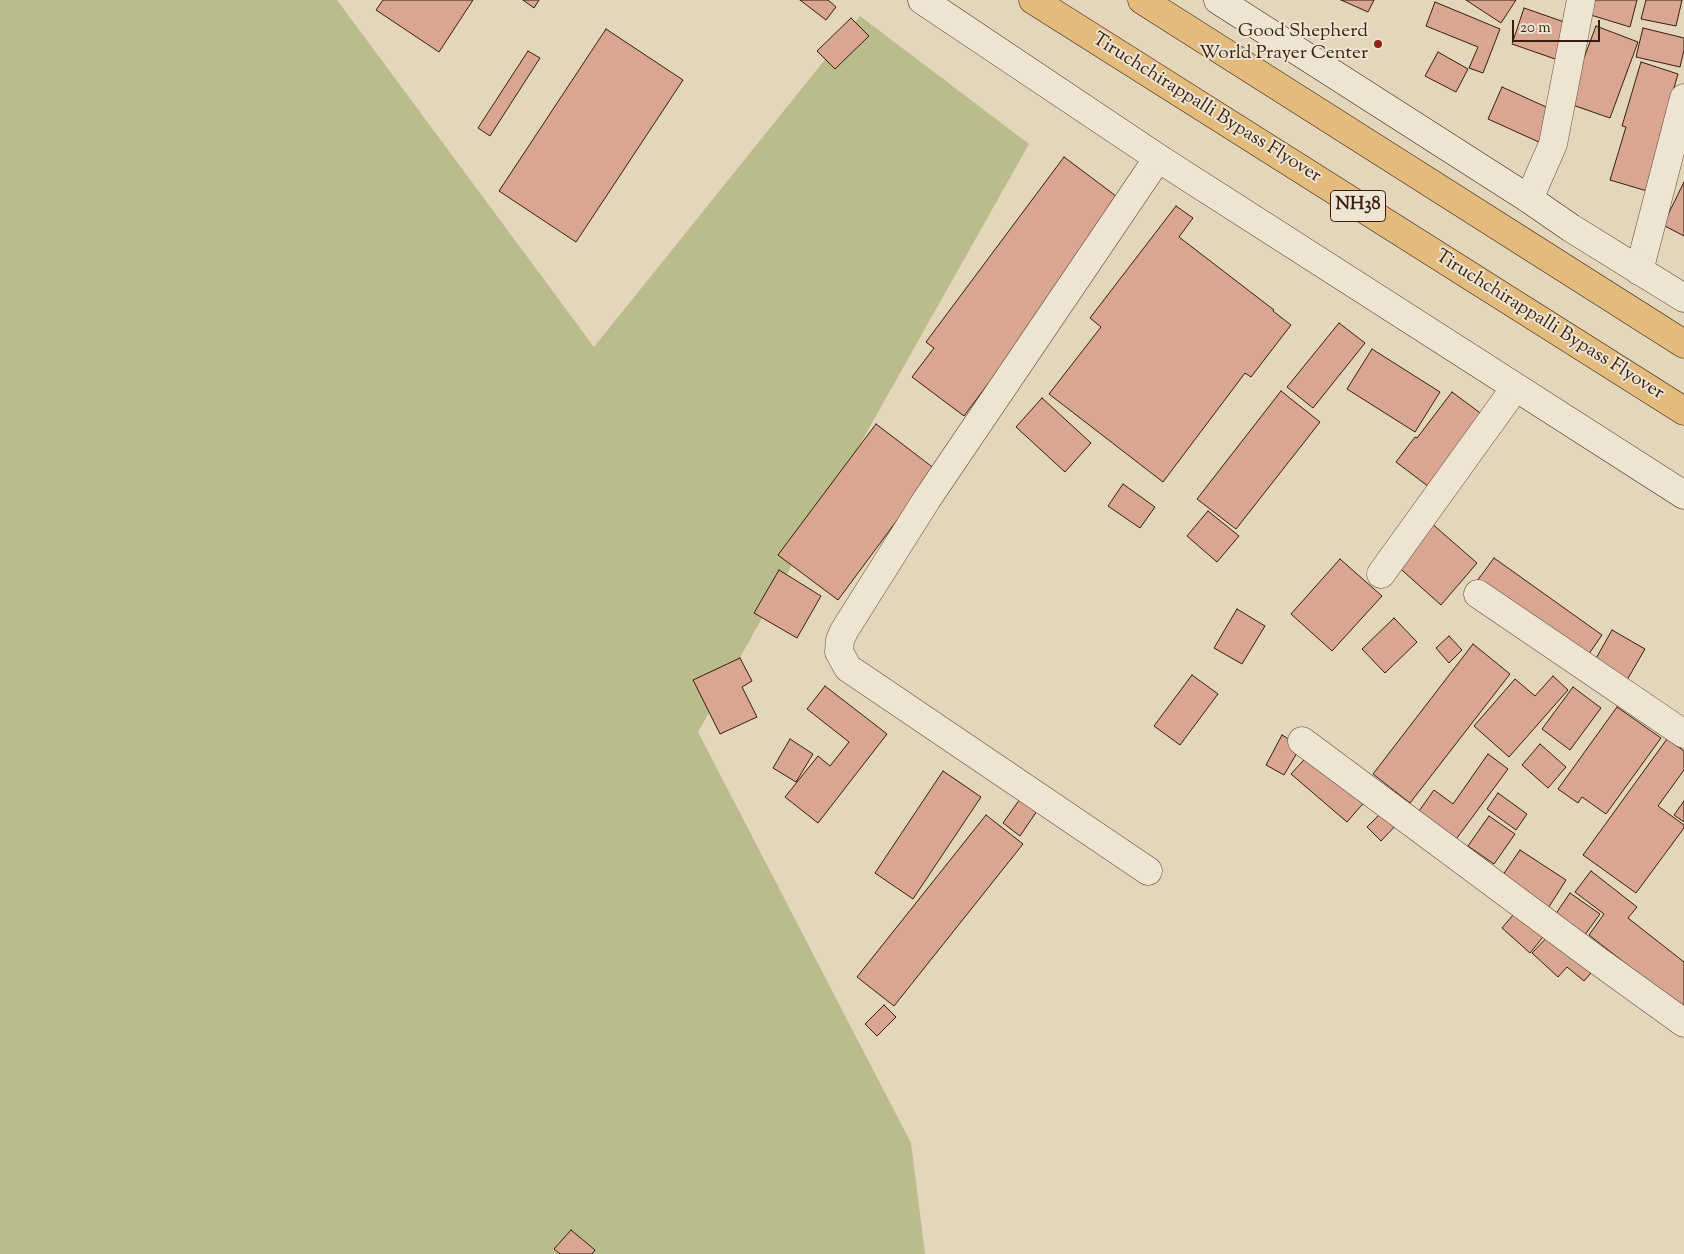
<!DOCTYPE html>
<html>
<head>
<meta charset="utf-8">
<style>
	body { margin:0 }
	#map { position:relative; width:1684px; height:1254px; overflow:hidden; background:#e4d6ba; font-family:"Sorts Mill Goudy",serif }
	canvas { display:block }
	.scale { position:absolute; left:1512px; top:20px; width:88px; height:22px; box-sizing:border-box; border:2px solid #371d0f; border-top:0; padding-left:6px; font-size:15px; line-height:18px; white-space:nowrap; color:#371d0f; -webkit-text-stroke:4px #ede4d2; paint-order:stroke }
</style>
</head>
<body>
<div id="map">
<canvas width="1684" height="1254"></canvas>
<div class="scale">20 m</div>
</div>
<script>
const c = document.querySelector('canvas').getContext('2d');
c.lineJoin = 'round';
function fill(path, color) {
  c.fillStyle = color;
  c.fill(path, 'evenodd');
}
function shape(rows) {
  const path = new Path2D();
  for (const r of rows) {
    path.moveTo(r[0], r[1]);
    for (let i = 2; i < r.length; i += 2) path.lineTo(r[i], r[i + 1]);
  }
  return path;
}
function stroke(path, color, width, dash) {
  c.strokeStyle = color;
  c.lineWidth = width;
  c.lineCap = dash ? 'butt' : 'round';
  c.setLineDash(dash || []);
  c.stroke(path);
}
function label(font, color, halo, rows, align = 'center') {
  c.font = font + ' "Sorts Mill Goudy",serif';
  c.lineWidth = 4;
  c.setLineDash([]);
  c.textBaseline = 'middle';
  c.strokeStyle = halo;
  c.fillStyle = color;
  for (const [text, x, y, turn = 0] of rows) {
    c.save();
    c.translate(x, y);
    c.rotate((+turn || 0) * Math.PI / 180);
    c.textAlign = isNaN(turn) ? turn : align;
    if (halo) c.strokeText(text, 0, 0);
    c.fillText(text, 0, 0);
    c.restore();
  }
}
fill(shape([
	[0,0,337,0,594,347,860,16,1029,144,698,732,911,1143,925,1254,0,1254]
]), '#babc8b');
const building = shape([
	[383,0,473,0,439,52,376,10,383,0],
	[523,0,539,0,534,8,523,0],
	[800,0,828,0,836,7,826,20,800,0],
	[1341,0,1374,0,1368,12,1341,0],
	[1466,0,1516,0,1501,23,1466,0],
	[1585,0,1637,0,1630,27,1581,12,1585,0],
	[1646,0,1682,0,1676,26,1641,19,1646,0],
	[1435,2,1500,29,1483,73,1469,68,1478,47,1426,26,1435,2],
	[1524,8,1570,24,1558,60,1512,44,1524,8],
	[851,18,869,36,835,69,817,51,851,18],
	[1596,26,1638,42,1610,118,1567,103,1596,26],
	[1643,28,1684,38,1684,50,1680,67,1636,57,1643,28],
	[606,29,683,80,576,242,499,191,606,29],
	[528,51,540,58,490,136,478,128,528,51],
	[1438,52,1468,69,1456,92,1425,76,1438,52],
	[1641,62,1678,74,1660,136,1647,191,1610,180,1626,127,1622,126,1641,62],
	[1502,87,1555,111,1541,143,1488,119,1502,87],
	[1064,157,1124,202,964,416,912,377,934,348,926,342,1064,157],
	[1684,182,1684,236,1663,225,1684,182],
	[1176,206,1193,218,1179,237,1274,310,1273,311,1291,325,1251,377,1245,373,1163,482,1049,394,1101,327,1090,318,1176,206],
	[1339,323,1365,343,1313,408,1287,387,1339,323],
	[1372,349,1440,392,1415,432,1347,389,1372,349],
	[1281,391,1320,422,1236,529,1197,499,1281,391],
	[1452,392,1487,418,1433,490,1396,462,1415,437,1417,438,1452,392],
	[1042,398,1091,443,1065,472,1016,427,1042,398],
	[876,424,935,469,838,600,778,555,876,424],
	[1123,484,1155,507,1140,528,1108,506,1123,484],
	[1208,511,1239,536,1217,562,1187,536,1208,511],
	[1430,522,1477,563,1441,605,1394,563,1430,522],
	[1494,558,1602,635,1586,658,1474,585,1494,558],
	[1340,559,1382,596,1332,651,1291,614,1340,559],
	[779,570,821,596,797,638,754,613,779,570],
	[1237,609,1265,626,1242,664,1214,648,1237,609],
	[1394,618,1417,642,1385,673,1362,649,1394,618],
	[1612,630,1645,649,1627,680,1594,662,1612,630],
	[1449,636,1462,650,1449,663,1436,648,1449,636],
	[1473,644,1510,674,1410,803,1373,774,1473,644],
	[740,658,752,681,742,687,757,717,720,734,693,680,740,658],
	[1192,675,1218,694,1180,745,1154,726,1192,675],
	[1553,676,1568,690,1509,757,1474,726,1515,679,1535,696,1553,676],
	[825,686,887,734,818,823,785,797,818,756,830,766,849,742,807,709,825,686],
	[1573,687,1601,708,1570,750,1542,729,1573,687],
	[1617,707,1661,738,1606,814,1582,797,1578,803,1558,789,1617,707],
	[1282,735,1301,746,1284,775,1266,765,1282,735],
	[790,739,813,754,796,782,773,768,790,739],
	[1667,739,1684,751,1684,770,1658,806,1684,825,1684,828,1636,893,1583,855,1667,739],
	[1540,744,1566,767,1548,788,1522,765,1540,744],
	[1312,751,1367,799,1347,822,1291,774,1312,751],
	[1488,754,1508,769,1451,846,1414,818,1434,790,1453,804,1488,754],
	[943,771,981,797,913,899,875,873,943,771],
	[1498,793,1527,814,1516,830,1487,809,1498,793],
	[1020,799,1037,811,1020,836,1003,823,1020,799],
	[1684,801,1684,822,1674,815,1684,801],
	[1385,809,1399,822,1381,841,1367,827,1385,809],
	[986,815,1023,844,894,1006,857,977,986,815],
	[1489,816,1515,834,1494,864,1468,846,1489,816],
	[1520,850,1566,880,1545,913,1498,882,1520,850],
	[1591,871,1637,907,1628,918,1684,962,1684,1009,1589,935,1604,914,1575,892,1591,871],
	[1570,893,1600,914,1584,936,1555,915,1570,893],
	[1519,908,1547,932,1530,953,1502,928,1519,908],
	[1554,930,1596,967,1584,981,1567,967,1558,977,1532,953,1554,930],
	[884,1005,896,1017,877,1036,865,1024,884,1005],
	[571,1230,595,1250,592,1254,560,1254,554,1249,571,1230]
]);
fill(building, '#d9a692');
stroke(building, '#371d0f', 1);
const street = shape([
	[1529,199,1553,144,1581,0],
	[1639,271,1684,98],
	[1381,574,1515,388],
	[1478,594,1684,734],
	[1302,741,1594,958,1684,1023],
	[1148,871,848,668,839,652,840,640,844,631,927,499,1158,158]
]);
const secondary = shape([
	[922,0,1158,158,1684,495],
	[1218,0,1529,199,1571,228,1684,298]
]);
const highway = shape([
	[1033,0,1684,411],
	[1142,0,1684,344]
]);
stroke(street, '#624b3a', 29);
stroke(secondary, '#371d0f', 29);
stroke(highway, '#371d0f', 29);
stroke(street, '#ede4d2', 28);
stroke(secondary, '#ede4d2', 28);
stroke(highway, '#e2bb7d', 28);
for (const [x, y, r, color] of [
	[1378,44,5,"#8f2418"]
]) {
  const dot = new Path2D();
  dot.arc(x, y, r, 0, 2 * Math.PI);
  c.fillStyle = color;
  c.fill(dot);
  stroke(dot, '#ede4d2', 2);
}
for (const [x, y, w] of [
	[1358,206,55]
]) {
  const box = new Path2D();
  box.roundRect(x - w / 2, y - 15.5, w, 31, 4);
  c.fillStyle = '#ede4d2';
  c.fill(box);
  stroke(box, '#371d0f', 1);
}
label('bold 18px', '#371d0f', null, [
	["NH38",1358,206]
]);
label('19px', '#371d0f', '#ede4d2', [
	["Good Shepherd",1368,33],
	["World Prayer Center",1368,55]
], 'right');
label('19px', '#371d0f', '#ede4d2', [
	["Tiruchchirappalli Bypass Flyover",1206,109,32],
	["Tiruchchirappalli Bypass Flyover",1549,326,32]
]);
</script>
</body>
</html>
